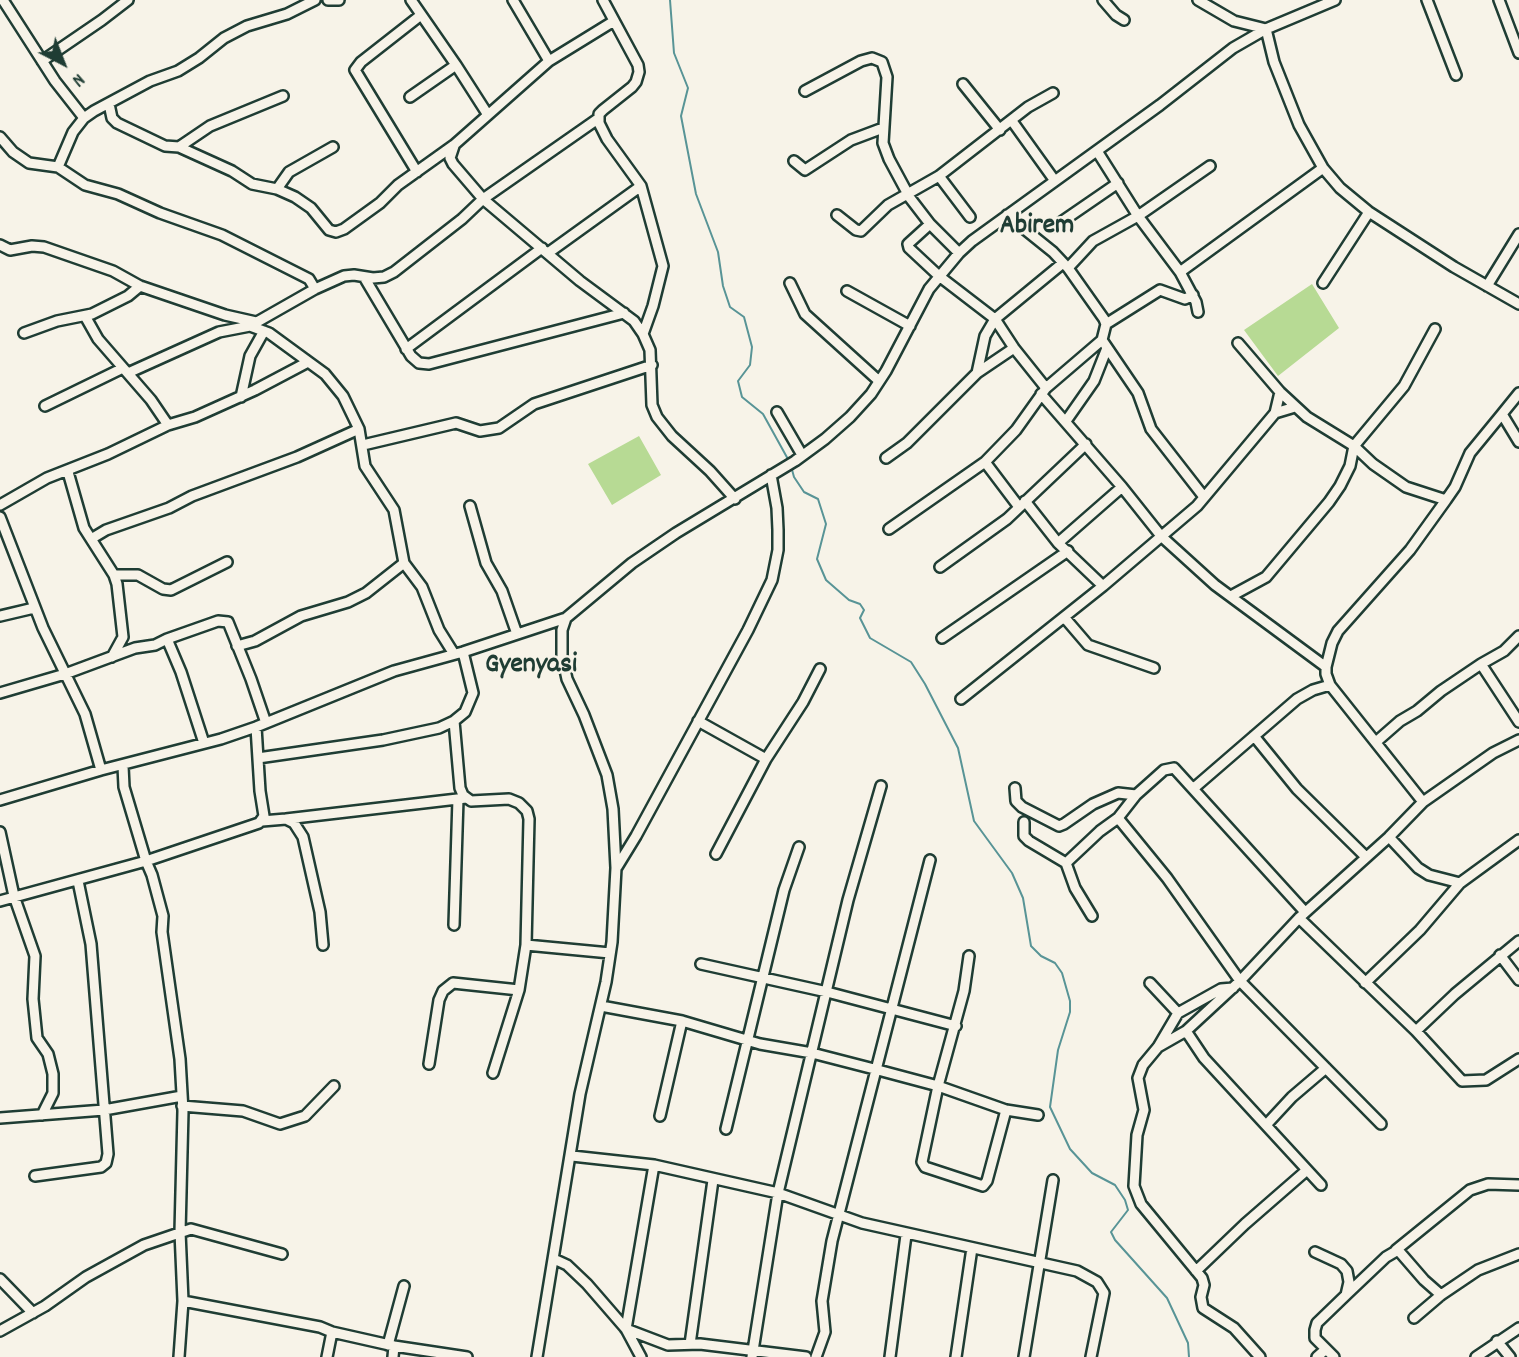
<!DOCTYPE html>
<html>
<head>
<meta charset="utf-8">
<style>
	body { margin:0 }
	#map { position:relative; width:1519px; height:1357px; overflow:hidden; background:#f7f3e8; font-family:Dekko,sans-serif }
	canvas { display:block }
	.north { position:absolute; left:28px; top:28px; width:70px; height:70px; -webkit-text-stroke:5px #f7f3e8; paint-order:stroke; rotate:138deg; font-size:19px; font-weight:700; line-height:28px; text-align:center; color:#1f3d34 }
	.north::after { content:''; display:block; margin:auto; width:24px; height:32px; background:#1f3d34; clip-path:polygon(50% 0,100% 100%,50% 72%,0 100%) }
</style>
</head>
<body>
<div id="map">
<canvas width="1519" height="1357"></canvas>
<div class="north">N</div>
</div>
<script>
const c = document.querySelector('canvas').getContext('2d');
c.lineJoin = 'round';
function fill(path, color) {
  c.fillStyle = color;
  c.fill(path, 'evenodd');
}
function shape(rows) {
  const path = new Path2D();
  for (const r of rows) {
    path.moveTo(r[0], r[1]);
    for (let i = 2; i < r.length; i += 2) path.lineTo(r[i], r[i + 1]);
  }
  return path;
}
function stroke(path, color, width, dash) {
  c.strokeStyle = color;
  c.lineWidth = width;
  c.lineCap = dash ? 'butt' : 'round';
  c.setLineDash(dash || []);
  c.stroke(path);
}
function label(font, color, halo, rows, align = 'center') {
  c.font = font + ' Dekko,sans-serif';
  c.lineWidth = 5;
  c.setLineDash([]);
  c.textBaseline = 'middle';
  c.strokeStyle = halo;
  c.fillStyle = color;
  for (const [text, x, y, turn = 0] of rows) {
    c.save();
    c.translate(x, y);
    c.rotate((+turn || 0) * Math.PI / 180);
    c.textAlign = isNaN(turn) ? turn : align;
    if (halo) c.strokeText(text, 0, 0);
    c.fillText(text, 0, 0);
    c.restore();
  }
}
fill(shape([
	[1312,284,1339,328,1278,376,1244,330],
	[639,436,661,475,612,505,588,464]
]), '#b7da94');
stroke(shape([
	[670,0,674,53,688,88,681,116,696,194,718,252,723,286,730,307,744,317,752,347,750,365,738,381,742,397,763,414,789,461],
	[791,466,794,477,804,492,818,499,826,524,817,559,826,580,849,600,860,604,864,610,860,618,870,638,911,662,925,684,958,748,974,821,1012,873,1023,898,1031,946,1041,956,1055,963,1062,973,1070,1001,1070,1012,1058,1050,1050,1107,1070,1149,1092,1173,1115,1185,1125,1200,1128,1210,1111,1232,1115,1240,1167,1298,1188,1343,1189,1357]
]), '#589496', 2);
const minor = shape([
	[3,0,55,81,84,118],
	[328,0,339,0],
	[411,0,456,65,488,115],
	[513,0,549,61],
	[603,0,638,65,639,72,636,82,632,87,603,110,599,114,599,123,607,139,641,186,663,266,653,306,643,334],
	[1103,0,1116,15,1124,20],
	[1198,0,1234,21,1266,29,1274,62,1299,125,1323,168,1340,188,1369,212,1454,267,1519,304],
	[1427,0,1456,75],
	[1499,0,1519,53],
	[42,61,102,20,128,0],
	[963,84,1000,130],
	[805,91,861,61,872,58,882,62,887,77,883,143,889,159,910,198,930,224,959,253],
	[410,97,456,65],
	[109,104,112,118,117,123,165,146,179,147,232,171,252,184,277,189,295,197,311,208,329,230,336,232,344,229,380,203,398,185,454,145,549,61,614,21],
	[1012,121,1055,181],
	[0,137,13,152,29,163,58,167,85,185,118,194,160,213,222,235,309,279,315,289],
	[454,146,450,158,453,164,483,199,580,281,634,321,643,334,650,350,652,405,657,417,672,436,710,471,735,499],
	[179,147,210,126,283,96],
	[1097,151,1138,216,1180,272,1196,302,1198,312],
	[794,161,805,170,851,140,883,128],
	[58,167,73,132,84,118,94,111,150,81,178,71,199,58,224,38,247,26,287,14,315,0],
	[417,172,355,70,361,62,421,15],
	[939,176,970,217],
	[277,189,289,172,333,147],
	[837,215,856,230,861,231,888,205,939,176,1028,107,1053,93],
	[930,224,908,244,909,248,939,276,995,319,1014,348,1046,388],
	[1054,227,1118,183],
	[0,245,10,250,32,246,44,247,113,271,140,286,225,315,256,322],
	[548,253,641,186],
	[1068,268,1093,241,1138,216,1210,166],
	[1180,272,1323,168],
	[364,277,411,356,419,363,429,364,624,313],
	[790,283,805,314,879,381],
	[1323,283,1369,212],
	[1487,286,1519,234],
	[847,291,910,326],
	[85,316,98,339,151,400,168,425],
	[1106,324,1160,290,1185,299,1193,295],
	[24,333,57,321,92,314,128,296,140,286],
	[1102,340,1138,393,1151,429,1204,497],
	[406,349,542,248],
	[128,373,219,332,250,326,315,289,344,276,354,275,373,278,384,277,394,272,462,219,483,199,599,118],
	[977,373,1014,348],
	[1041,394,1122,487,1161,536,1215,585,1326,667],
	[241,397,250,356,264,331],
	[45,406,123,368],
	[777,412,802,455],
	[1275,413,1295,407],
	[1502,414,1519,393],
	[1066,421,1094,381,1107,348],
	[363,445,456,423,480,431,499,428,534,404,652,365],
	[886,458,907,443,977,373,985,336,995,319,1063,263],
	[985,462,1019,507],
	[68,472,84,528,114,575,117,584,123,637,112,657],
	[1446,500,1455,487,1470,453,1502,414,1519,442],
	[1025,501,1058,543,1103,586],
	[0,505,47,478,108,454,168,425,195,417,255,390,308,362],
	[470,506,486,563,502,591,517,634],
	[0,517,43,628,85,714,101,770],
	[889,529,985,462,1016,430,1046,388,1102,340,1106,324,1104,319,1068,268,1053,252,1007,215],
	[91,539,106,530,169,508,192,496,297,457,359,429],
	[1058,543,1122,487],
	[404,563,422,587,439,630,454,654],
	[940,567,1007,519,1086,444],
	[114,575,138,575,163,589,171,590,227,562],
	[1231,596,1266,577,1329,502,1340,486,1350,466,1354,446,1404,386,1435,329],
	[0,616,34,608],
	[1064,617,1088,645,1154,668],
	[942,638,1068,551],
	[167,639,218,621,228,622,251,679,266,723],
	[237,646,255,641,301,616,348,602,366,593,404,563,394,510,365,466,359,429,343,396,325,374,269,333,250,326],
	[1481,664,1504,651,1519,636],
	[1330,685,1423,802],
	[0,693,65,674,135,648,155,645,167,639,181,672,204,743],
	[961,699,1103,586,1197,506,1275,413,1280,392],
	[698,721,766,759,803,702,820,669],
	[1254,736,1297,789,1366,857],
	[1376,742,1400,721,1417,711,1441,691,1481,664,1519,722],
	[258,758,383,740,439,728,454,721,465,712,473,693,463,652],
	[123,766,124,787,146,861,152,875,163,916,162,932,180,1059,183,1111,180,1232,183,1301,179,1357],
	[1015,788,1016,801,1022,807,1059,826,1064,824,1093,804,1118,793,1136,795],
	[1194,788,1297,699,1313,690,1330,685,1326,674,1326,667,1332,643,1338,631,1410,550,1446,500,1406,487,1373,464,1354,446,1307,417,1280,392,1238,343],
	[0,800,101,770,221,739,256,727,394,671,463,652,566,618],
	[286,819,466,798],
	[262,821,286,819,294,823,303,837,320,912,323,945],
	[1024,822,1024,836,1029,841,1066,863],
	[0,832,14,896,35,956,33,999,37,1038,48,1054,53,1074,53,1093,42,1115],
	[1389,837,1418,868,1429,875,1460,883],
	[716,854,766,759],
	[617,867,636,836,748,630,772,580,778,550,778,530,777,508,771,475],
	[0,901,146,861,259,823,264,816,260,791,256,727],
	[1305,912,1174,768,1164,770,1136,795,1118,818,1167,878,1240,981,1381,1124],
	[1092,916,1075,888,1066,863,1100,831,1118,818],
	[1299,918,1416,1031,1462,1081,1486,1080,1519,1059],
	[454,925,458,799],
	[526,945,610,953],
	[1500,955,1519,980],
	[969,956,964,991,938,1086,922,1162,925,1167,983,1186,987,1181,1006,1110],
	[701,964,827,992,956,1026],
	[1150,983,1178,1013,1221,989,1233,988],
	[1365,983,1420,930,1460,883,1519,840],
	[601,1006,682,1021,760,1044,812,1053,878,1070,938,1086,1006,1110,1038,1115],
	[1178,1013,1158,1047,1143,1065,1138,1078,1144,1110,1137,1135,1134,1186,1141,1204,1202,1278,1204,1285,1201,1297,1203,1308,1234,1328,1260,1357],
	[1186,1031,1204,1058,1321,1185],
	[1416,1031,1455,994,1519,941],
	[1158,1047,1186,1031,1240,981,1299,918,1389,837,1423,802,1493,753,1519,740],
	[429,1064,439,1000,443,991,453,983,519,990,526,945,529,819,527,811,519,803,509,799,471,801,463,795,460,788,454,721],
	[493,1073,519,990],
	[182,1106,243,1111,280,1124,305,1116,334,1086],
	[660,1116,682,1021],
	[0,1118,104,1110,182,1096],
	[1267,1124,1292,1097,1326,1068],
	[726,1129,784,890,799,847],
	[572,1156,654,1165,778,1193,862,1223,1077,1271,1097,1282,1104,1293,1091,1357],
	[654,1165,626,1329,668,1345,700,1344,806,1357],
	[35,1176,101,1167,106,1163,108,1154,91,944,78,881],
	[1396,1250,1470,1190,1488,1184,1519,1185],
	[1315,1252,1341,1264,1347,1271,1349,1282,1346,1295,1317,1323,1315,1330,1315,1338,1334,1357],
	[554,1259,567,1265,587,1284,626,1329,641,1357],
	[1196,1271,1245,1224,1307,1170],
	[0,1279,33,1313],
	[1346,1295,1386,1257,1398,1250,1424,1280,1441,1295],
	[183,1301,320,1327,332,1332,394,1346,393,1357],
	[1414,1318,1441,1295,1478,1270,1519,1254],
	[0,1331,45,1306,86,1277,144,1245,191,1229,282,1254],
	[1497,1341,1510,1357],
	[690,1344,713,1180],
	[388,1345,404,1286],
	[394,1346,467,1357],
	[327,1357,332,1332],
	[537,1357,580,1094,606,982,612,942,616,868,613,809,607,775,584,715,567,679,562,656,562,630,566,618,632,563,676,533,795,461,825,439,850,417,871,394,886,371,929,289,959,253,972,241,1160,105,1233,48,1266,29,1335,0],
	[752,1357,778,1193,848,900,881,786],
	[816,1357,825,1332,822,1301,832,1241,930,860],
	[890,1357,906,1235],
	[956,1357,972,1248],
	[1024,1357,1053,1180],
	[1317,1357,1325,1350],
	[1476,1357,1519,1328]
]);
stroke(minor, '#1f3d34', 14);
stroke(minor, '#f7f3e8', 9);
label('bold 28px', '#1f3d34', '#f7f3e8', [
	["Abirem",1037,228],
	["Gyenyasi",531,667]
]);
</script>
</body>
</html>
